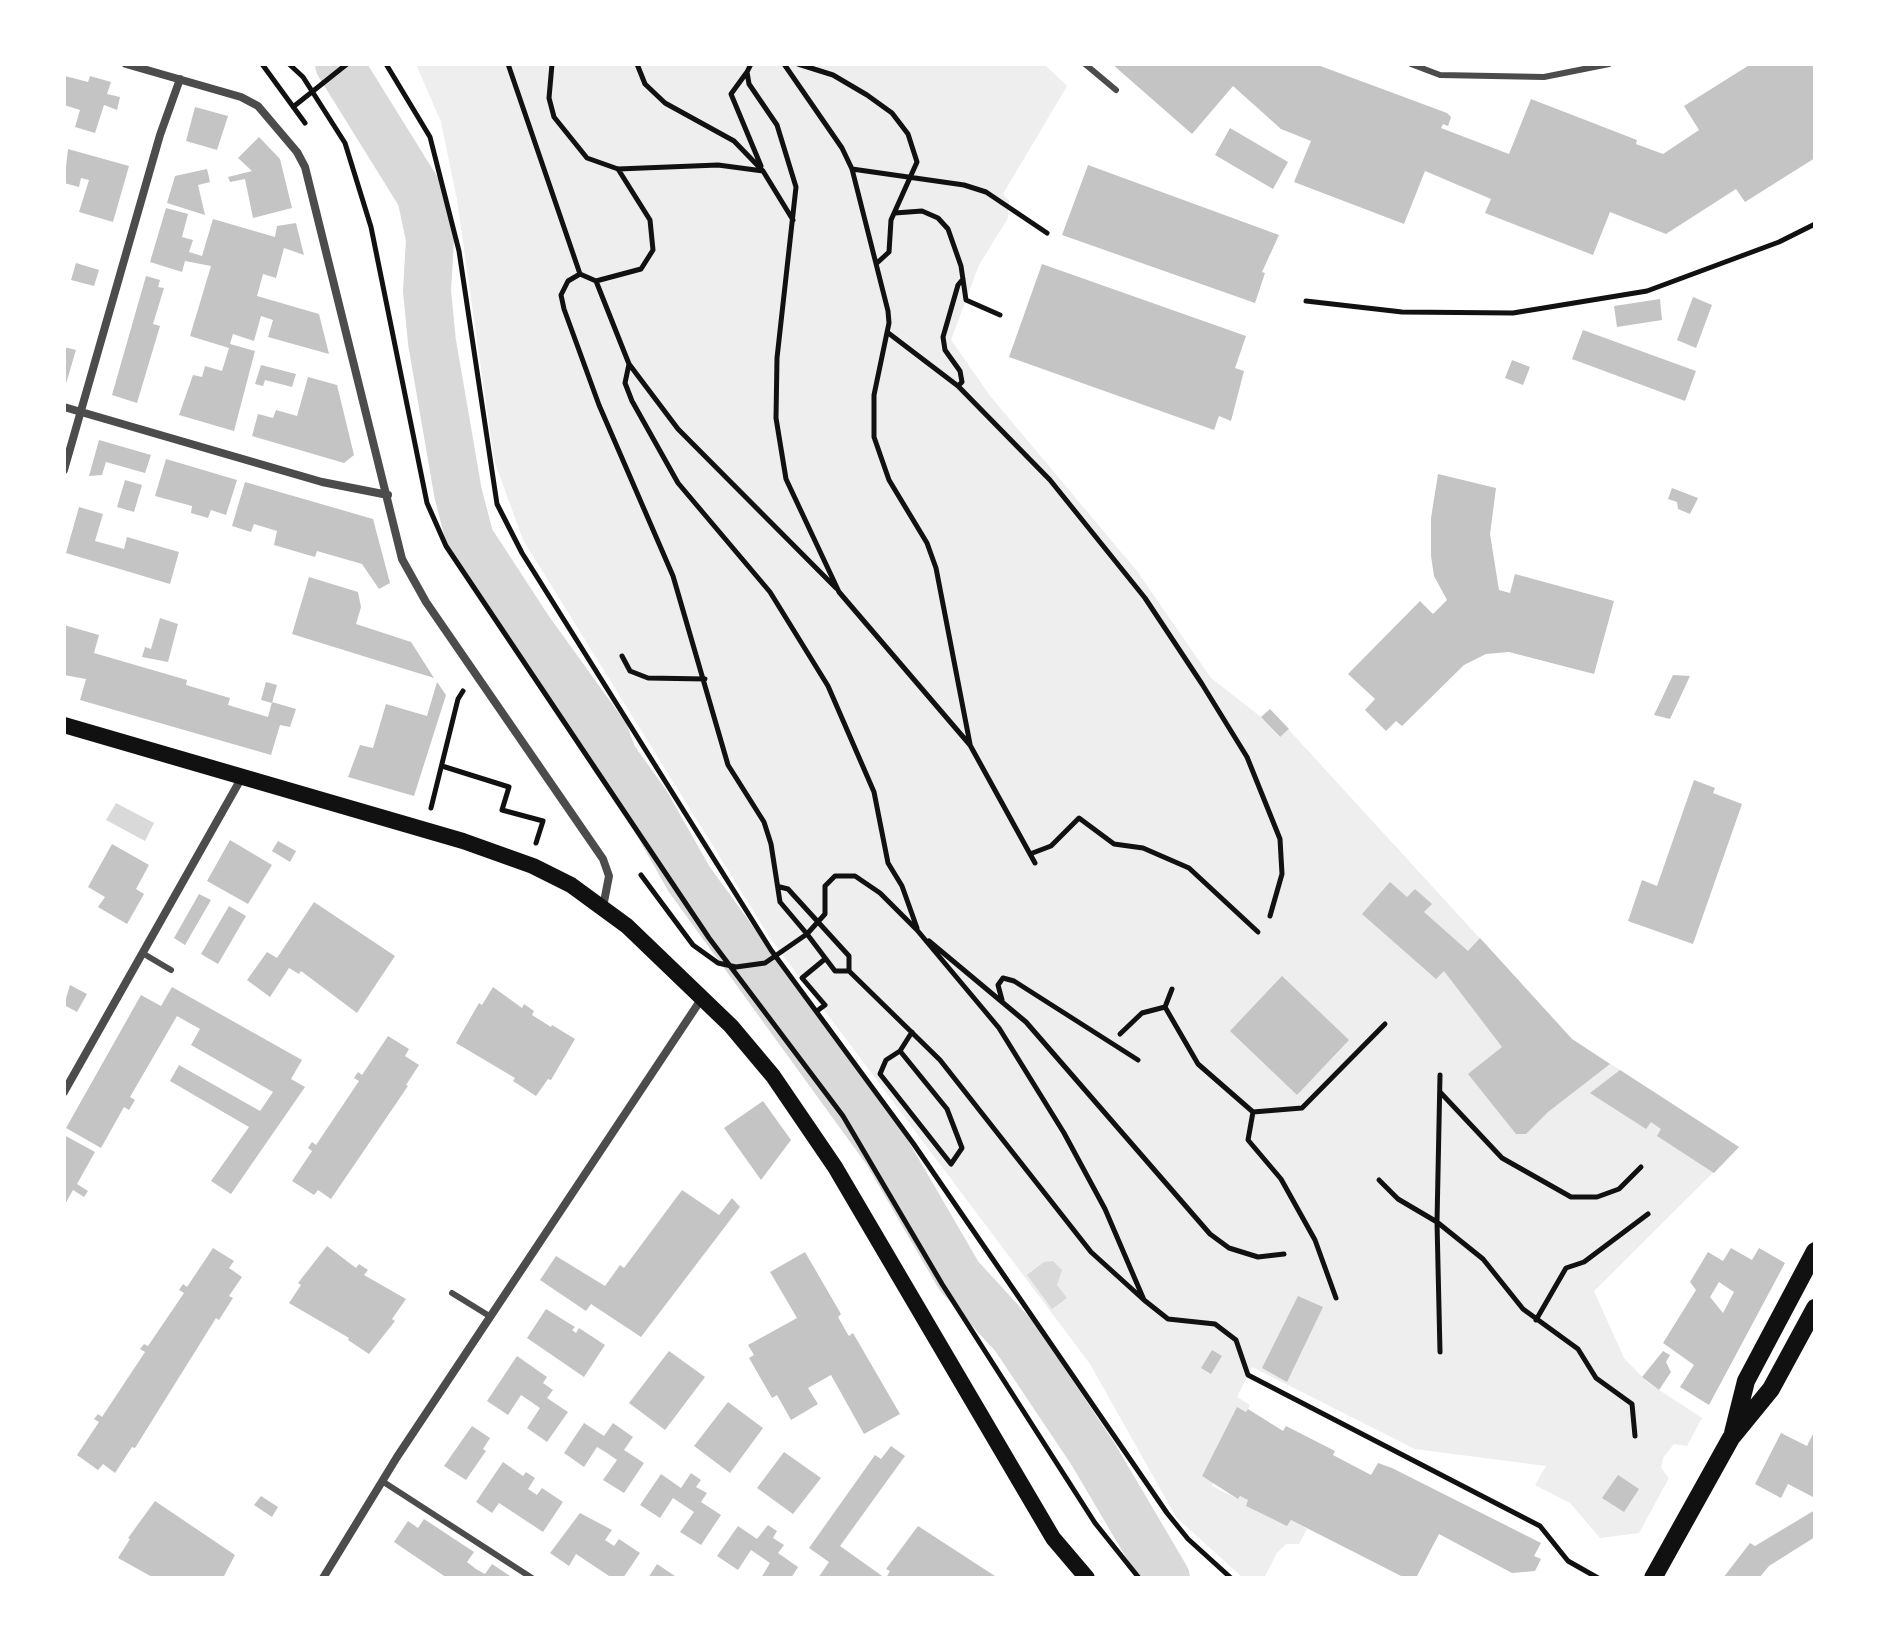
<!DOCTYPE html>
<html>
<head>
<meta charset="utf-8">
<style>
	body { margin:0 }
	#map { position:relative; width:1879px; height:1642px; overflow:hidden; background:#fff; font-family:Raleway,sans-serif }
	canvas { display:block }
	.frame { position:absolute; inset:0; border:66px solid #fff; pointer-events:none }
</style>
</head>
<body>
<div id="map">
<canvas width="1879" height="1642"></canvas>
<div class="frame"></div>
</div>
<script>
const c = document.querySelector('canvas').getContext('2d');
c.lineJoin = 'round';
function fill(path, color) {
  c.fillStyle = color;
  c.fill(path, 'evenodd');
}
function shape(rows) {
  const path = new Path2D();
  for (const r of rows) {
    path.moveTo(r[0], r[1]);
    for (let i = 2; i < r.length; i += 2) path.lineTo(r[i], r[i + 1]);
  }
  return path;
}
function stroke(path, color, width, dash) {
  c.strokeStyle = color;
  c.lineWidth = width;
  c.lineCap = dash ? 'butt' : 'round';
  c.setLineDash(dash || []);
  c.stroke(path);
}
fill(shape([
	[416,64,1044,64,1067,86,1003,194,1009,201,1008,218,979,265,951,340,991,397,1137,571,1211,678,1261,717,1279,737,1289,730,1572,1039,1739,1147,1594,1291,1624,1358,1647,1382,1702,1418,1687,1446,1674,1444,1663,1458,1661,1468,1669,1478,1639,1533,1600,1538,1570,1503,1535,1485,1546,1466,1415,1449,1252,1367,1237,1397,1250,1405,1248,1409,1246,1412,1237,1408,1202,1476,1213,1482,1212,1486,1238,1499,1240,1496,1248,1500,1247,1506,1287,1526,1291,1520,1307,1529,1299,1544,1286,1544,1277,1553,1264,1578,1243,1578,1176,1517,1090,1364,770,938,523,540,494,460,457,200,441,122]
]), '#eee');
fill(shape([
	[116,803,154,823,145,841,106,820],
	[1053,1261,1062,1270,1057,1285,1067,1298,1052,1309,1027,1275,1044,1262]
]), '#d9d9d9');
stroke(shape([
	[339,64,421,196,430,239,427,291,432,342,458,493,470,539,530,631,605,735,613,757,646,803,689,879,887,1152,959,1276,1014,1336,1093,1454,1166,1578]
]), '#d9d9d9', 48);
fill(shape([
	[1112,64,1315,64,1447,113,1451,117,1448,126,1443,124,1441,128,1509,154,1531,99,1637,140,1636,144,1663,154,1699,130,1684,106,1751,64,1815,64,1815,158,1745,202,1736,189,1666,234,1610,212,1593,255,1485,213,1491,199,1425,171,1404,224,1294,182,1311,141,1281,129,1233,86,1192,134],
	[65,76,88,82,90,76,111,82,107,94,120,97,117,110,104,105,95,133,75,127,80,110,64,105],
	[195,107,228,116,217,150,186,141],
	[1230,128,1288,162,1273,189,1215,155],
	[259,137,280,159,292,208,253,218,245,179,230,182,228,177,252,171,238,158],
	[68,149,129,166,113,222,79,212,89,180,81,178,79,187,64,183],
	[1088,165,1279,235,1262,272,1265,273,1255,303,1062,235],
	[207,169,210,182,198,185,205,215,167,203,175,176],
	[166,208,188,214,182,237,193,240,189,252,202,256,213,219,275,237,277,226,296,223,304,255,284,248,276,278,263,274,257,296,319,314,329,354,268,337,273,320,261,316,254,341,233,334,230,344,255,351,234,431,179,415,193,375,202,377,205,366,222,371,229,348,190,336,211,266,185,261,182,272,150,262],
	[76,263,99,270,94,286,71,280],
	[1042,264,1246,336,1235,368,1244,371,1231,421,1219,416,1214,430,1009,357],
	[146,276,160,280,158,287,164,288,153,324,160,326,137,403,112,395],
	[1693,297,1712,305,1696,348,1677,340],
	[1660,299,1662,320,1617,327,1614,306],
	[1583,330,1696,371,1685,401,1572,359],
	[64,347,76,350,65,387,64,387],
	[1512,360,1530,367,1523,385,1505,378],
	[261,365,296,374,292,387,265,380,263,386,255,384],
	[308,377,337,385,354,455,344,463,252,436,258,414,273,418,276,410,297,416],
	[99,440,151,455,145,473,106,462,102,475,89,476],
	[166,459,237,480,226,515,211,510,208,518,191,513,192,506,155,496],
	[1438,474,1496,488,1490,534,1499,590,1510,593,1515,574,1614,601,1594,674,1509,652,1486,654,1464,665,1402,726,1396,721,1386,731,1365,710,1375,699,1348,674,1420,601,1433,614,1447,600,1434,576,1431,556,1431,518],
	[125,480,142,485,134,512,117,507],
	[245,482,373,519,390,583,379,589,362,564,317,551,315,557,274,545,277,531,254,524,251,532,232,526],
	[1672,488,1698,498,1690,514,1678,509,1677,502,1668,499],
	[79,507,103,514,95,541,124,549,127,537,179,552,170,584,66,553],
	[309,577,358,592,361,607,356,624,411,642,434,678,292,634],
	[160,618,178,624,168,662,142,657,145,647,151,649],
	[64,625,99,635,94,653,187,680,186,685,230,698,228,705,268,717,272,702,296,709,290,727,280,725,271,755,80,700,86,679,64,675],
	[1673,675,1690,676,1670,719,1654,715],
	[266,682,277,685,272,703,261,700],
	[437,682,446,695,414,796,348,777,360,745,373,748,386,704,427,716],
	[1270,709,1289,729,1280,737,1261,717],
	[1694,780,1715,788,1713,793,1742,804,1693,944,1628,921,1642,880,1657,886],
	[230,840,272,865,248,904,207,881],
	[278,841,296,851,290,862,272,851],
	[112,844,149,865,136,889,144,894,127,924,98,907,105,897,88,887],
	[1390,882,1407,897,1415,889,1432,904,1424,912,1468,951,1480,938,1572,1039,1610,1064,1548,1112,1526,1134,1516,1134,1468,1074,1502,1047,1444,971,1436,979,1362,914],
	[199,894,211,900,185,945,174,938],
	[314,902,395,956,357,1013,301,971,299,974,289,968,270,997,247,980,267,952,277,958],
	[229,906,246,916,218,964,201,954],
	[1282,976,1349,1040,1297,1095,1230,1031],
	[70,985,87,994,77,1012,64,1005],
	[172,987,302,1060,291,1079,305,1087,231,1194,211,1181,249,1127,170,1081,179,1065,260,1111,273,1092,191,1045,200,1029,177,1016,130,1097,135,1100,129,1110,124,1107,101,1148,66,1128,141,995,161,1006],
	[493,987,522,1008,524,1004,534,1011,532,1015,551,1027,552,1025,575,1039,551,1080,548,1079,536,1096,513,1081,515,1078,456,1043,479,1003,482,1005],
	[388,1036,409,1049,405,1056,419,1065,406,1085,408,1086,331,1199,318,1190,314,1195,292,1181,312,1151,308,1148,312,1142,316,1145,359,1081,354,1078,358,1072,362,1075],
	[1620,1070,1739,1147,1714,1173,1657,1136,1661,1129,1651,1122,1646,1129,1590,1093],
	[763,1101,791,1140,761,1180,724,1128],
	[64,1135,95,1152,77,1184,88,1191,84,1197,73,1190,64,1206],
	[682,1190,719,1215,732,1198,740,1207,641,1337,591,1304,586,1311,540,1280,556,1256,605,1286,620,1265,624,1268],
	[327,1246,356,1268,359,1264,368,1270,364,1275,406,1299,392,1319,395,1321,369,1354,348,1340,349,1338,289,1303,301,1285,298,1283],
	[213,1248,234,1261,229,1268,242,1277,229,1296,233,1298,219,1320,216,1318,135,1448,132,1447,115,1473,103,1464,98,1470,77,1455,99,1422,94,1419,98,1414,102,1417,145,1352,140,1349,144,1344,148,1346,184,1293,179,1290,183,1284,187,1287],
	[1731,1248,1752,1260,1759,1248,1785,1263,1709,1405,1680,1387,1694,1365,1663,1343,1696,1290,1690,1282,1708,1252,1723,1261],
	[1719,1282,1734,1292,1723,1313,1710,1297],
	[805,1252,841,1314,838,1317,847,1333,849,1336,853,1333,900,1414,864,1434,831,1375,808,1388,818,1404,791,1420,777,1395,772,1398,749,1358,754,1355,748,1345,797,1318,770,1272],
	[1298,1296,1323,1307,1287,1382,1262,1368],
	[546,1309,575,1327,572,1330,576,1333,579,1328,605,1345,584,1377,527,1338],
	[1212,1350,1222,1356,1211,1374,1201,1368],
	[669,1351,705,1377,665,1430,629,1403],
	[1663,1351,1670,1355,1666,1362,1671,1372,1659,1390,1642,1377],
	[517,1356,547,1377,543,1383,553,1390,547,1398,568,1412,547,1442,527,1428,540,1408,521,1395,508,1415,487,1401],
	[728,1402,763,1428,730,1473,694,1446],
	[1237,1407,1246,1412,1248,1409,1283,1431,1286,1426,1335,1451,1333,1455,1371,1475,1378,1463,1392,1468,1541,1543,1534,1556,1541,1559,1535,1571,1512,1573,1439,1534,1416,1578,1405,1578,1291,1520,1287,1526,1246,1506,1248,1500,1240,1496,1238,1499,1202,1476],
	[584,1423,604,1436,613,1423,633,1437,624,1450,644,1463,624,1493,603,1480,617,1460,607,1453,597,1447,584,1467,564,1453],
	[472,1426,490,1438,483,1449,486,1451,466,1480,444,1466],
	[1815,1430,1813,1497,1788,1484,1781,1498,1755,1484,1781,1433,1807,1446],
	[891,1446,905,1456,840,1546,885,1578,818,1578,829,1562,809,1548,875,1455,881,1459],
	[784,1452,821,1478,793,1514,757,1488],
	[503,1462,523,1476,526,1472,535,1478,528,1489,537,1495,542,1488,563,1502,543,1532,499,1503,492,1513,476,1502],
	[691,1473,701,1480,696,1487,707,1493,701,1502,721,1515,701,1545,680,1532,694,1512,673,1498,660,1518,640,1505,661,1474,681,1488],
	[1618,1475,1639,1489,1624,1512,1602,1498],
	[261,1496,278,1507,272,1517,254,1505],
	[155,1501,235,1555,223,1578,154,1578,118,1558,130,1539,128,1538],
	[1815,1510,1815,1537,1769,1566,1759,1578,1723,1578,1750,1543,1755,1546],
	[580,1513,612,1530,605,1540,614,1546,619,1539,640,1553,623,1578,612,1578,576,1554,569,1566,550,1553],
	[424,1519,474,1552,467,1562,476,1569,485,1574,492,1564,513,1578,447,1578,394,1542,408,1521,418,1528],
	[768,1525,777,1531,773,1538,784,1545,778,1553,798,1567,791,1578,761,1578,770,1563,751,1550,738,1570,717,1556,738,1526,757,1539],
	[918,1526,998,1578,886,1578,890,1571,886,1569],
	[657,1564,678,1578,648,1578]
]), '#c4c4c4');
stroke(shape([
	[262,64,305,123],
	[289,64,303,77,345,143,371,227,427,503,446,546,709,938,843,1116,942,1284,1095,1523,1139,1578],
	[386,64,430,137,459,251,497,504,522,553,771,950,913,1143,1167,1513,1188,1539,1231,1578],
	[508,64,580,274,568,281,561,295,564,309,599,405,673,576,728,765,764,822,771,844,780,902,807,934,825,914,825,886,835,876,855,876,880,893,917,930,999,1028,1064,1133,1105,1209,1144,1300],
	[552,64,549,98,554,117,587,158,618,169,718,165,763,171,793,220],
	[637,64,645,84,665,103,734,141,762,170],
	[751,64,747,72,749,84,777,125,796,187,777,358,776,418,786,479,839,592,970,745,1035,863],
	[784,64,842,148,852,169,888,311,889,323,874,395,874,437,889,480,927,543,936,568,970,744],
	[798,64,833,75,867,95,892,113,908,134,917,162,891,220,889,252,877,263],
	[747,72,731,94,761,166],
	[293,107,347,64],
	[852,169,964,185,986,192,1047,233],
	[895,213,922,211,938,218,948,229,961,266,966,300,1000,315],
	[580,274,596,281,629,364,678,429,836,588],
	[596,281,641,269,653,250,650,220,618,169],
	[1306,301,1402,312,1513,313,1647,291,1779,242,1815,224],
	[887,332,958,386,1050,480,1145,598,1202,684,1247,757,1280,839,1282,874,1270,916],
	[629,364,625,383,632,401,678,483,770,592,828,686,874,792,888,863,902,886,917,928],
	[958,386,962,382,960,371,945,350,943,337,958,285,963,279],
	[622,656,630,671,648,678,705,679],
	[442,766,509,787,502,810,543,821,536,843],
	[431,808,458,699,463,691],
	[1030,854,1051,846,1079,818,1114,844,1143,848,1189,868,1258,932],
	[641,875,693,945,718,963,736,967,765,963,807,934,835,971,849,971,940,1060,1091,1252,1144,1300,1168,1319,1215,1324,1236,1340,1248,1375,1540,1526,1568,1561,1598,1578],
	[780,887,788,889,849,956,849,971],
	[929,941,1026,1022,1210,1234,1229,1248,1258,1257,1284,1254],
	[1172,989,1165,1007,1198,1064,1253,1112,1302,1108,1385,1024],
	[1002,1000,998,985,1003,978,1014,981,1138,1060],
	[817,1011,825,1005,802,978,825,959],
	[1120,1034,1142,1013,1165,1007],
	[900,1051,947,1109,962,1148,951,1164,880,1074,886,1060,900,1051,912,1032],
	[1440,1075,1437,1222,1440,1352],
	[1440,1092,1502,1158,1571,1197,1597,1197,1619,1189,1641,1167],
	[1253,1112,1248,1140,1281,1179,1315,1240,1336,1298],
	[1379,1180,1398,1199,1437,1222,1483,1259,1523,1309,1578,1349,1596,1378,1632,1404,1635,1436],
	[1536,1320,1566,1268,1584,1262,1648,1214]
]), '#111', 5);
stroke(shape([
	[1085,64,1116,90],
	[1411,64,1440,75,1544,77,1609,64],
	[144,954,171,970],
	[452,1293,491,1317],
	[382,1481,532,1578]
]), '#4c4c4c', 6);
stroke(shape([
	[126,64,241,97,258,106,297,152,305,167,402,559,426,602,603,859,609,876,603,907],
	[64,407,322,482,388,495],
	[64,470,160,135,180,79],
	[64,1092,242,777],
	[323,1578,397,1457,702,998]
]), '#4c4c4c', 8);
stroke(shape([
	[64,725,463,841,533,866,571,885,627,926,731,1026,773,1076,835,1167,1053,1538,1087,1578]
]), '#111', 16);
stroke(shape([
	[1733,1433,1746,1381,1815,1251],
	[1653,1578,1731,1438,1771,1389,1815,1308]
]), '#111', 18);
</script>
</body>
</html>
